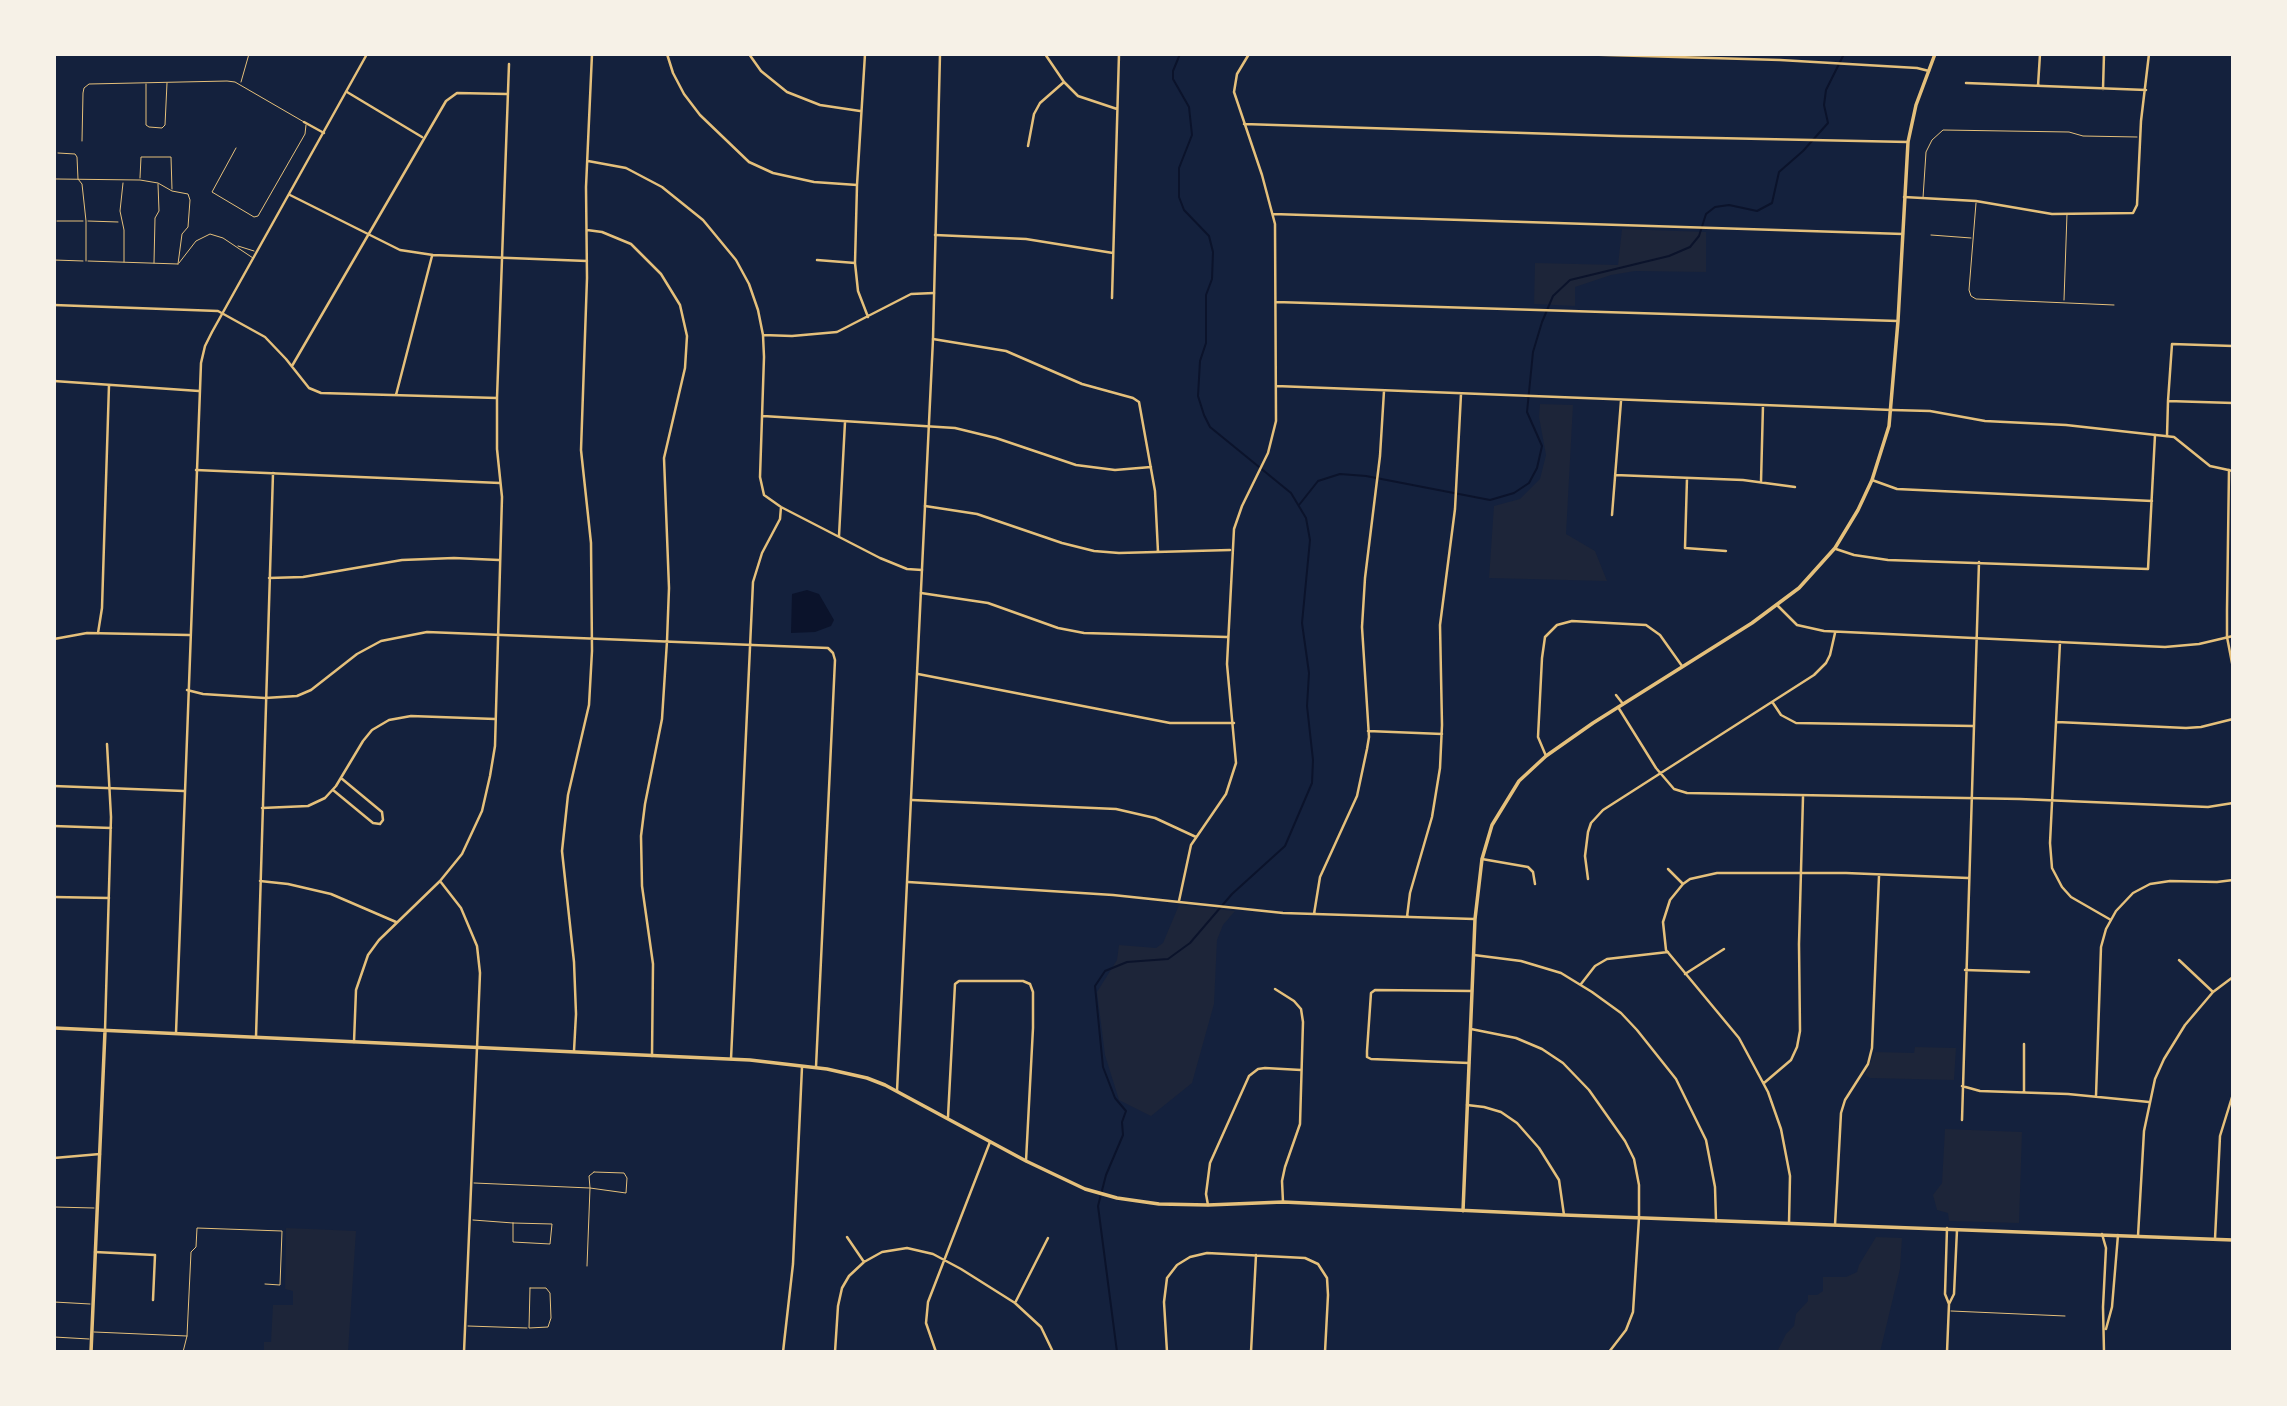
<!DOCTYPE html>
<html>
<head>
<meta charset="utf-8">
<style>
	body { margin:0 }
	#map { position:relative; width:2287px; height:1406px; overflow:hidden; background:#14213d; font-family:Helvetica,sans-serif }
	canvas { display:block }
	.frame { position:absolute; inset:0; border:56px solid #f6f1e7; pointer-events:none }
</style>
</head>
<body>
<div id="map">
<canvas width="2287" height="1406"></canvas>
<div class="frame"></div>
</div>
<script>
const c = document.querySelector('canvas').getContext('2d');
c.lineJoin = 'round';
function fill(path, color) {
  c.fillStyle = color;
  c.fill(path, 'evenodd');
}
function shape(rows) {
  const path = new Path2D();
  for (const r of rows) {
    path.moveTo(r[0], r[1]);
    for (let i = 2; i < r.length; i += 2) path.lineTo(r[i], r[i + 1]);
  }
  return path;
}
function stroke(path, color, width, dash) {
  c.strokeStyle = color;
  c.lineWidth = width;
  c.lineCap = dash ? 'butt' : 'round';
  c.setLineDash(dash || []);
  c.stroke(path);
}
fill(shape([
	[1622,229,1706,232,1706,272,1635,271,1611,275,1575,287,1575,306,1534,304,1535,263,1618,265],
	[1540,404,1573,405,1566,534,1595,551,1607,581,1489,578,1494,506,1520,499,1540,479,1546,455,1539,417],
	[1179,905,1235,911,1223,925,1217,940,1214,1004,1192,1083,1151,1116,1119,1100,1105,1055,1097,992,1117,960,1119,945,1156,948,1163,943],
	[1915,1047,1956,1048,1954,1080,1870,1078,1865,1075,1875,1052,1914,1053],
	[1945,1129,2022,1132,2019,1223,1949,1221,1948,1213,1937,1210,1933,1195,1942,1183],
	[286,1228,356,1231,348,1352,264,1352,264,1342,271,1342,273,1305,293,1305,293,1291,285,1289],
	[1876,1237,1902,1238,1900,1269,1880,1352,1777,1352,1786,1334,1794,1326,1796,1314,1808,1301,1808,1295,1817,1295,1823,1291,1823,1277,1846,1277,1857,1272,1859,1265]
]), '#1d2539');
fill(shape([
	[807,590,819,594,834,620,831,626,815,632,791,633,792,594]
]), '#0b132b');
stroke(shape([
	[1299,505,1318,481,1340,474,1366,476,1490,500,1514,493,1529,483,1537,468,1542,446,1527,412,1533,352,1542,322,1553,296,1570,280,1669,256,1690,247,1699,236,1706,214,1715,207,1729,205,1757,211,1772,203,1779,172,1803,151,1828,123,1824,105,1826,90,1844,54],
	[1117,1352,1098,1206,1106,1175,1123,1135,1122,1122,1126,1111,1115,1098,1103,1067,1095,986,1105,971,1127,962,1168,959,1190,943,1232,894,1285,846,1312,783,1313,760,1307,706,1309,673,1302,623,1310,540,1306,518,1291,493,1210,427,1204,415,1198,396,1200,361,1206,343,1206,295,1212,279,1213,252,1209,236,1184,210,1179,197,1179,168,1192,135,1189,107,1173,79,1173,71,1180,54]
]), '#0b132b', 2);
stroke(shape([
	[241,82,249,54],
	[146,84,146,125,149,127,162,128,165,125,167,83],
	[82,141,83,93,84,88,89,84,227,81,235,82,304,122],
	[236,148,212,192,254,217,258,216,305,134,306,125],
	[58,153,75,154,77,157,78,179,82,184,86,221,86,261],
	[140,178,141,157,171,157,172,189],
	[56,179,140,180,158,183,172,191,188,194,190,200,188,227,182,234,178,264],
	[123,183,120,211,124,230,124,262],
	[1923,198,1926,152,1932,140,1943,130,2069,132,2083,136,2137,137],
	[1976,203,1969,290,1971,296,1976,299,2114,305],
	[57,221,83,221],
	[88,221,118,222],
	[1931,235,1971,238],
	[238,246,254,251],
	[54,260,83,261],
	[88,261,178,264],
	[154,263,155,218,159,211,158,184],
	[179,263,196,241,210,234,223,238,253,258],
	[2064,300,2067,214],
	[594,1172,624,1173,627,1178,626,1193,590,1188,589,1176,594,1172],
	[474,1183,590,1188,587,1266],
	[54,1207,94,1208],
	[473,1220,513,1223],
	[513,1223,552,1224,550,1244,513,1242,513,1223],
	[530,1288,546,1288,550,1293,551,1318,548,1327,529,1328,530,1288],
	[54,1302,90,1304],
	[1951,1311,2065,1316],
	[468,1326,527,1328],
	[94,1332,187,1336],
	[54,1337,89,1339],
	[183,1352,187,1336,191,1252,196,1247,197,1228,282,1231,280,1285,265,1284]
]), '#e5c07b', 1);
stroke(shape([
	[667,54,673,73,684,94,700,115,749,162,773,173,814,182,857,185],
	[749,54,761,71,787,92,820,105,860,111],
	[865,54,857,185,855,263,858,291,868,317],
	[1045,54,1064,82,1078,96,1117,109],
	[1573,54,1780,60,1917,68,1929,71],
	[1966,83,2146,90],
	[2038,86,2040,54],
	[2103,89,2104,54],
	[347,92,422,137],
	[304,122,324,133],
	[1244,124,1618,136,1908,142],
	[1028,146,1034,114,1040,103,1064,82],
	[588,161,626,168,662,187,703,220,736,260,749,284,758,310,763,335,764,357,760,477,764,495,781,507,880,558,907,569,922,570],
	[290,195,400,250,433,255,587,261],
	[1904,197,1976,201,2052,214,2133,213,2137,205,2141,121,2149,54],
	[1273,214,1903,234],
	[587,230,602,232,631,244,661,274,680,305,687,336,685,368,664,458,669,588,667,641,662,719,645,804,641,836,642,886,653,964,652,1056],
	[935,235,1026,239,1113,253],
	[817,260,855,263],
	[1112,298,1119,54],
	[1276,302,1898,321],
	[54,305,218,311,265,337,286,359,309,388,321,393,497,398],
	[763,335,792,336,837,332,911,294,934,293],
	[933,339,1006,351,1082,384,1133,398,1139,402,1155,491,1158,552],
	[2233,346,2172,344,2168,401,2233,403],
	[292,366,446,101,457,93,507,94],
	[54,381,199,391],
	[1276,386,1892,410],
	[396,395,432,256],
	[763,416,955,428,996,438,1076,465,1115,470,1151,467],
	[2167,436,2168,401],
	[196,470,500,483],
	[1615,475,1743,480,1795,487],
	[1687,478,1685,548,1726,551],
	[1872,480,1897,489,2152,501],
	[1761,482,1763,405],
	[925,506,977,514,1062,543,1094,551,1119,553,1230,550],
	[1612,515,1621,401],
	[839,536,845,422],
	[1836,549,1854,555,1888,560,2148,569,2155,435],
	[269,578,303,577,402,560,454,558,499,560],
	[921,593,988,603,1058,628,1084,633,1227,637],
	[1777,605,1797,625,1824,631,2165,647,2199,644,2233,636],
	[98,633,102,608,109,385],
	[2060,642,2050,843,2052,868,2062,887,2071,897,2111,920],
	[918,674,1170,723,1234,723],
	[187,690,203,694,265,698,297,696,311,690,357,654,381,641,427,632,828,648,833,653,835,660,816,1067],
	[1616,695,1623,704],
	[1773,703,1781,715,1796,723,1973,726],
	[1618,707,1656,768,1674,789,1687,793,2020,799,2208,807,2233,803],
	[2057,722,2186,728,2201,727,2233,719],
	[1368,731,1442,734],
	[1546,756,1538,737,1542,658,1545,637,1557,625,1572,621,1646,625,1660,635,1682,666],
	[333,790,373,823,380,824,383,820,382,812,341,778],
	[912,800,1116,809,1155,818,1196,837],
	[262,808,308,806,325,798,336,786,363,741,372,730,389,720,411,716,495,719],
	[54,826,111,828],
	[1482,859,1528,867,1533,872,1535,884],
	[1668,869,1683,884],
	[1588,879,1585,856,1588,832,1591,823,1603,810,1814,675,1826,663,1830,655,1835,633],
	[260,881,288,884,331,894,396,922],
	[440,881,461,908,477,946,480,973,477,1048],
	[908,882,1113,895,1283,913,1474,919],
	[54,897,109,898],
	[1179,901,1191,845,1226,794,1236,763,1227,664,1234,529,1242,506,1268,453,1276,421,1275,224,1262,175,1234,92,1237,74,1249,54],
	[1314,914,1320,877,1357,796,1367,749,1369,737,1362,627,1365,578,1380,456,1384,391],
	[1407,917,1410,893,1432,817,1440,768,1442,725,1440,625,1455,509,1461,394],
	[1474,955,1521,961,1561,973,1592,992,1621,1013,1637,1030,1676,1079,1706,1140,1715,1187,1716,1221],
	[2179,960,2213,992],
	[1965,970,2029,972],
	[1685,974,1724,949],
	[1581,984,1595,966,1607,959,1668,952],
	[1275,989,1294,1001,1301,1009,1303,1022,1300,1124,1285,1167,1282,1181,1283,1202],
	[1471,1029,1516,1038,1542,1049,1563,1063,1589,1090,1625,1141,1634,1159,1639,1185,1639,1218],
	[105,1031,111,817,107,744],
	[256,1037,273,473],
	[354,1042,356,990,368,955,379,940,440,881,462,854,482,811,490,776,495,746,502,497,497,449,497,398,509,64],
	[574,1051,576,1014,574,962,562,851,568,795,589,705,592,651,591,543,581,450,587,278,586,187,592,54],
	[731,1059,753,582,762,553,780,519,781,507],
	[1469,1063,1371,1059,1367,1057,1367,1051,1371,993,1375,990,1472,991],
	[1764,1083,1791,1060,1797,1047,1800,1031,1799,944,1803,797],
	[1962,1086,1980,1091,2068,1094,2149,1102],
	[2024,1092,2024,1044],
	[2096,1096,2101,947,2106,929,2116,911,2133,893,2150,884,2170,881,2217,882,2233,880],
	[1467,1105,1484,1107,1501,1112,1517,1123,1539,1148,1559,1180,1564,1215],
	[948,1117,955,984,959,981,1023,981,1030,984,1033,992,1033,1028,1026,1161],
	[1962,1120,1979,562],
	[54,1158,100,1154],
	[1208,1205,1206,1194,1210,1163,1249,1076,1258,1069,1265,1068,1301,1070],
	[1789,1223,1790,1176,1781,1129,1768,1092,1739,1038,1666,950,1663,922,1670,900,1683,884,1690,879,1717,873,1846,873,1968,878],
	[1835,1225,1841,1113,1845,1100,1868,1064,1872,1048,1879,876],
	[1947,1228,1945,1294,1949,1304],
	[2102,1234,2106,1248,2103,1307,2104,1352],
	[2138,1236,2144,1131,2155,1079,2164,1059,2185,1025,2213,992,2233,977],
	[847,1237,864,1262],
	[2215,1239,2220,1136,2233,1094],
	[95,1252,155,1255,153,1300],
	[1015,1303,1048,1238],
	[2106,1329,2112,1307,2118,1235],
	[783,1352,793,1264,802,1067],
	[835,1352,838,1306,842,1288,849,1276,864,1262,882,1252,907,1248,933,1254,961,1269,1015,1303,1041,1327,1053,1352],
	[936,1352,926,1323,928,1302,990,1142],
	[1167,1352,1164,1302,1167,1278,1177,1265,1190,1257,1207,1253,1305,1258,1318,1264,1327,1278,1328,1295,1325,1352],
	[1251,1352,1256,1255],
	[1947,1352,1949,1304,1954,1294,1957,1230]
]), '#e5c07b', 2.5);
stroke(shape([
	[1892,410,1930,411,1985,421,2066,425,2174,437,2210,466,2233,471],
	[2229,470,2227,610,2227,637,2233,668],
	[54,639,87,633,189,635],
	[54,786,184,791],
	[176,1033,201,363,205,346,212,332,367,54],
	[897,1091,933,339,940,54],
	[464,1352,477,1048],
	[1609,1352,1626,1330,1633,1312,1639,1218]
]), '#e5c07b', 2.5);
stroke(shape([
	[54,1028,750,1060,827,1069,867,1078,885,1085,1026,1161,1085,1189,1117,1198,1159,1204,1208,1205,1283,1202,1564,1215,2233,1240],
	[1463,1211,1475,919,1482,859,1492,825,1519,781,1546,756,1593,723,1752,623,1799,588,1835,548,1858,510,1872,480,1889,426,1898,321,1908,142,1916,105,1935,54],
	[91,1352,105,1031]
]), '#e5c07b', 3.5);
</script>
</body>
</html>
